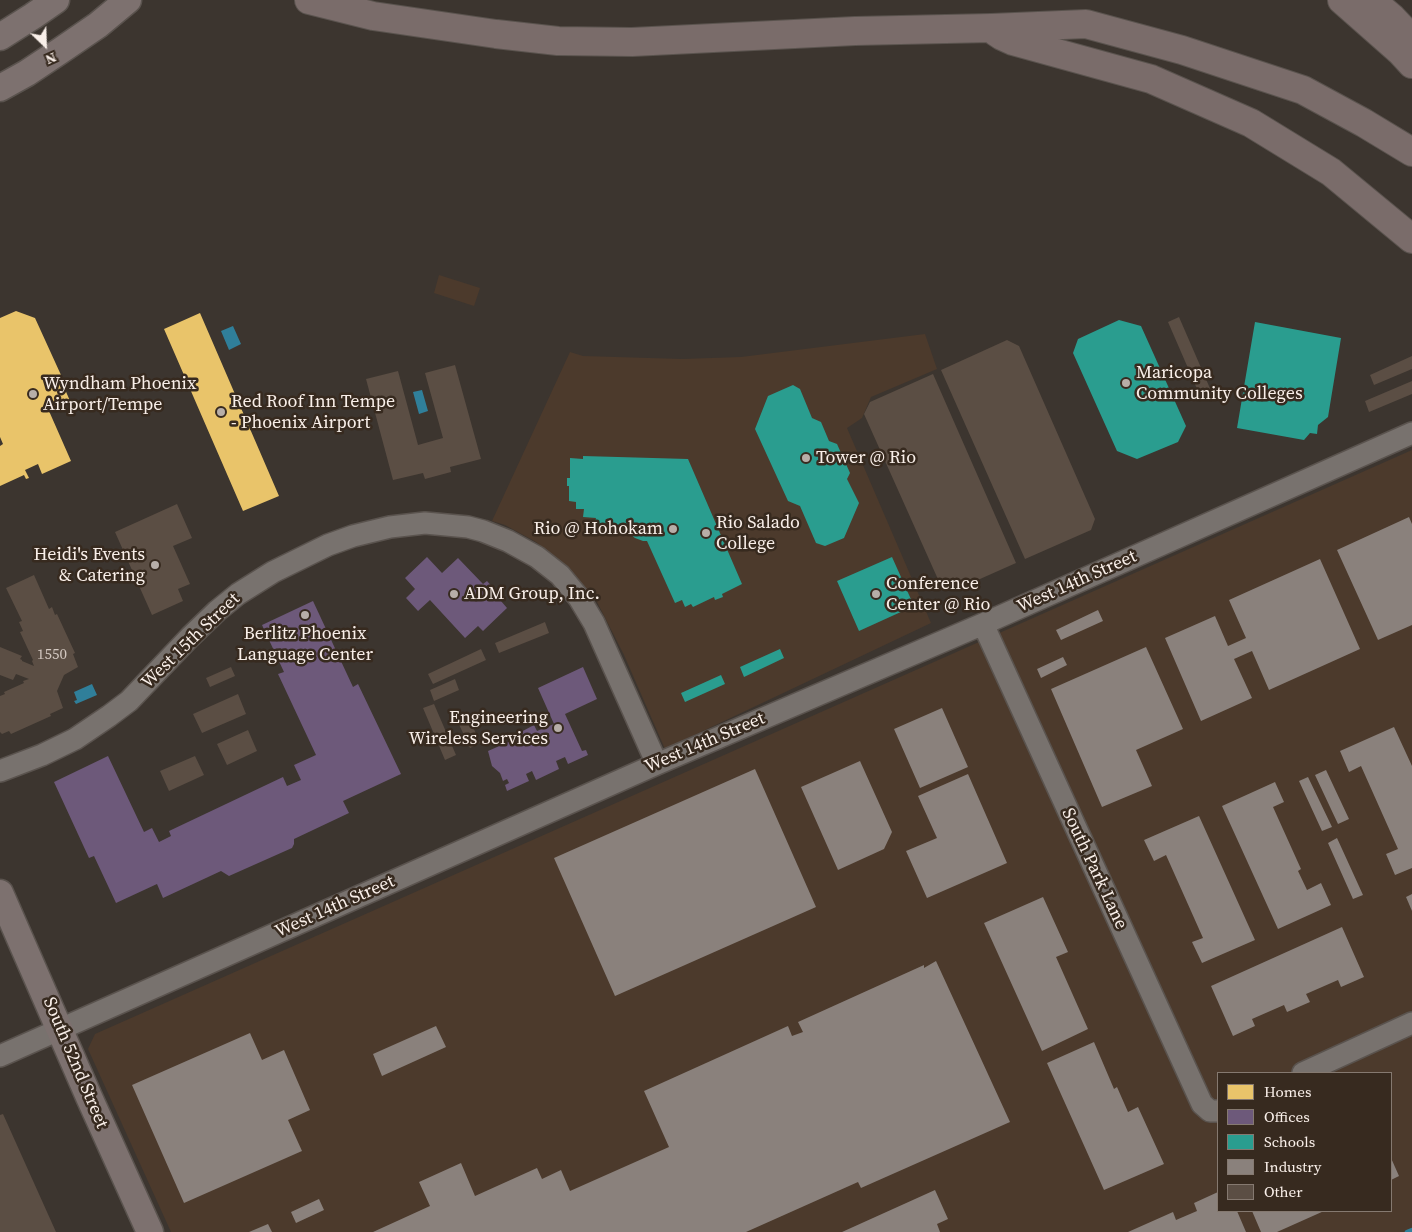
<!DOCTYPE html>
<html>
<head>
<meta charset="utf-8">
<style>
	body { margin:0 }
	#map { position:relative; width:1412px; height:1232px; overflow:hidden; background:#3c352f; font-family:"Source Serif 4",serif }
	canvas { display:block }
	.legend { position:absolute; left:1217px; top:1072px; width:175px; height:140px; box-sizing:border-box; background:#372a1f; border:1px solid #857970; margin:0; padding:6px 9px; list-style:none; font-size:15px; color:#f9efe9 }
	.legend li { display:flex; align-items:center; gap:10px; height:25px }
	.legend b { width:25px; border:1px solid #857970 }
	.north { position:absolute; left:20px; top:20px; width:50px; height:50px; -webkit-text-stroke:4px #372a1f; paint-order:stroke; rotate:156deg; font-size:14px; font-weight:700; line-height:20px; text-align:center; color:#f9efe9 }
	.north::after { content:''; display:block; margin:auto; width:18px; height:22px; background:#f9efe9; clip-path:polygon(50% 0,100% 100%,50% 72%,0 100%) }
</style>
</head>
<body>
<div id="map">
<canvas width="1412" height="1232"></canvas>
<ul class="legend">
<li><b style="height:14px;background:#e9c46a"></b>Homes</li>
<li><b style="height:14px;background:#6d597a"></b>Offices</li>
<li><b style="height:14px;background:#2a9d8f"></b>Schools</li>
<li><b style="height:14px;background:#8a817c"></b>Industry</li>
<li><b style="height:14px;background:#5b4e44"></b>Other</li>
</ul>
<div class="north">N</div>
</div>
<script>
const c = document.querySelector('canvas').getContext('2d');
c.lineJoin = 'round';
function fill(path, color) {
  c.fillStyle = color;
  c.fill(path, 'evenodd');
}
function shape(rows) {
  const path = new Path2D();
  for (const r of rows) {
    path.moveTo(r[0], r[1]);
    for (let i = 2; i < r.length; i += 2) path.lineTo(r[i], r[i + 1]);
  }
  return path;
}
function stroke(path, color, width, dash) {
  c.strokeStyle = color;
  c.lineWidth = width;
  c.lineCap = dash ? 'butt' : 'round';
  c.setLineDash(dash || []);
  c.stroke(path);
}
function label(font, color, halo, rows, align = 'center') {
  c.font = font + ' "Source Serif 4",serif';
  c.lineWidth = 5;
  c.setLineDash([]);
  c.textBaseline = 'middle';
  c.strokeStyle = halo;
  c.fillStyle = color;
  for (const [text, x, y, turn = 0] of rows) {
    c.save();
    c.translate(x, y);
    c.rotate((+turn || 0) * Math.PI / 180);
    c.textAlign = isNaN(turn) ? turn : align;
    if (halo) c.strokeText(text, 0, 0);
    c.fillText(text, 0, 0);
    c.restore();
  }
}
fill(shape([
	[439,275,480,288,474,306,434,293],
	[925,334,937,369,871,397,862,418,847,428,931,623,665,749,624,655,597,602,565,565,536,542,505,525,492,521,570,352,583,356,682,359,741,357],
	[1412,450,1412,1232,171,1232,88,1049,95,1034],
	[1218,1073,1391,1073,1391,1211,1218,1211]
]), '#4c3a2c');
fill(shape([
	[233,326,241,344,229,350,221,331],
	[422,390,428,411,419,414,413,392],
	[92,684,97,695,76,704,74,701,77,700,74,692]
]), '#307f9a');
fill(shape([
	[16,311,35,318,66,386,64,387,70,401,49,411,71,461,42,474,38,464,25,470,29,478,26,479,24,475,0,486,0,446,3,444,0,437,0,318],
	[200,313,279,496,243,511,164,329]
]), '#e9c46a');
fill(shape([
	[427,557,442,573,458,558,483,584,487,581,503,599,501,601,507,608,483,631,478,626,465,638,430,600,418,611,406,598,415,589,405,578],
	[313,601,353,687,358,684,401,774,343,801,349,813,294,839,294,844,292,848,229,876,221,871,163,898,157,884,116,903,94,856,89,858,54,782,108,756,144,832,152,828,159,842,171,836,169,831,283,777,287,786,301,780,294,765,316,755,278,674,284,672,262,625],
	[583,667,597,699,565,714,582,751,586,750,588,755,568,764,565,757,556,761,559,769,536,780,532,771,526,774,529,781,507,791,505,785,509,783,507,779,503,781,500,773,492,766,488,751,520,737,519,733,534,725,537,731,554,724,538,688]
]), '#6d597a');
fill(shape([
	[1119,320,1141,326,1186,426,1178,442,1137,459,1117,451,1073,353,1078,339],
	[1255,322,1341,338,1328,417,1318,425,1317,434,1310,433,1304,440,1237,428],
	[793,385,800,389,812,418,821,422,829,441,837,444,850,473,847,479,859,503,844,538,825,546,816,543,800,506,788,501,755,429,768,396],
	[583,456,688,459,742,584,722,594,723,597,715,600,714,597,693,607,691,604,685,607,682,600,675,603,647,541,643,541,635,538,631,535,627,527,594,526,596,518,583,517,584,509,576,509,576,502,569,501,569,486,567,486,567,478,570,478,570,458,583,459],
	[892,557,914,606,859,631,837,581],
	[780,649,784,658,744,677,740,667],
	[721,675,725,684,685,702,681,693]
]), '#2a9d8f');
fill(shape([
	[1409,517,1412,524,1412,625,1378,640,1337,550],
	[1320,559,1360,649,1269,690,1252,651,1234,659,1252,698,1201,721,1165,638,1215,616,1228,646,1246,638,1229,600],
	[1098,610,1103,621,1061,640,1056,630],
	[1146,647,1183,729,1136,750,1152,786,1102,807,1051,689],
	[1063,657,1067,665,1041,678,1037,669],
	[942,708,968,767,920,788,894,729],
	[1394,727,1412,766,1412,868,1395,875,1386,854,1398,849,1361,766,1349,772,1340,751],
	[860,761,892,832,884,849,838,870,801,787],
	[755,769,816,907,615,996,554,858],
	[1326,770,1349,819,1338,824,1315,775],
	[968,774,1007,863,927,898,906,851,937,838,918,796],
	[1308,777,1332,827,1322,831,1299,781],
	[1275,782,1284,802,1273,807,1301,869,1298,871,1307,890,1321,883,1331,905,1278,929,1222,806],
	[1199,816,1255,940,1202,963,1192,942,1203,938,1166,855,1154,861,1144,840],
	[1337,838,1363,895,1353,899,1328,843],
	[1412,894,1412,911,1406,897],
	[1043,897,1068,952,1056,957,1088,1029,1042,1051,984,923],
	[1342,927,1364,977,1341,987,1338,980,1306,994,1310,1002,1287,1012,1284,1005,1252,1019,1255,1026,1233,1036,1211,986],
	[936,961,1010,1122,861,1188,858,1182,746,1232,373,1232,430,1206,419,1182,461,1163,475,1196,537,1168,542,1179,561,1170,570,1191,669,1147,644,1091,788,1026,792,1036,803,1032,798,1022,924,965,924,968],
	[436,1026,446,1047,382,1076,373,1054],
	[250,1033,262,1060,284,1050,310,1110,288,1120,302,1151,184,1203,132,1085],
	[1094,1042,1114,1089,1117,1087,1128,1112,1138,1107,1164,1164,1104,1190,1047,1063],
	[1391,1158,1399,1176,1391,1180],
	[935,1190,948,1219,937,1224,940,1232,842,1232],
	[1218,1192,1218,1211,1237,1211,1246,1232,1128,1232,1173,1212,1176,1220,1197,1211,1194,1203],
	[319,1199,324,1210,296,1223,291,1212],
	[1252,1211,1324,1211,1277,1232,1261,1232],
	[268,1224,272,1232,249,1232]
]), '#8a817c');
stroke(shape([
	[1407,1232,1412,1230]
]), '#307f9a', 4.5);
fill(shape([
	[1179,317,1212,393,1201,398,1168,322],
	[1007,340,1019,346,1095,519,1091,530,1025,559,941,370],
	[1412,356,1412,369,1374,385,1370,375],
	[455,365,481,459,450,467,451,472,425,479,423,473,393,480,366,379,398,371,418,445,443,438,425,373],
	[933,374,1016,563,953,591,941,586,864,414,870,402],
	[1412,381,1412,394,1369,412,1365,401],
	[177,504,192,538,173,546,190,584,178,589,183,601,152,615,115,532],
	[34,575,49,609,52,607,55,615,57,614,75,653,73,654,78,667,64,675,57,691,63,708,50,714,51,716,11,734,9,731,2,734,0,732,0,696,5,694,4,692,24,683,23,681,29,679,16,674,13,680,0,675,0,647,22,656,20,659,22,660,22,661,34,666,32,661,33,660,20,632,23,631,19,622,22,621,6,588],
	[545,622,549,633,499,653,495,643],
	[481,649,486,660,433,684,428,674],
	[231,667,235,676,210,687,206,678],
	[455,679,459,690,434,701,430,690],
	[238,694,246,714,202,733,193,714],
	[434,704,456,755,445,760,423,708],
	[467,713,480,743,470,748,456,718],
	[248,730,257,751,227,765,217,744],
	[195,756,204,775,169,791,160,771],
	[3,1114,56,1232,0,1232,0,1115]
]), '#5b4e44');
const minor = shape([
	[983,624,1202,1104,1210,1111,1218,1111],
	[0,771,42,755,75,739,109,716,129,701,190,637,217,611,238,594,273,572,328,545,353,536,390,527,425,523,468,527,483,531,508,541,537,557,560,575,579,598,594,623,657,764],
	[0,1056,657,764,983,624,1412,433],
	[1303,1073,1412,1023]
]);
const major = shape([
	[0,37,33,16,56,0],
	[0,88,27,73,60,51,98,25,128,0],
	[0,893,89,1097,150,1232]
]);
const highway = shape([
	[309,0,373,16,496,34,558,41,632,42,855,31,991,28,1086,24,1182,50,1303,90,1364,123,1412,152],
	[1342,0,1401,52,1412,64],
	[1371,0,1392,18,1412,39],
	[996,32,1002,36,1013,41,1151,79,1251,123,1331,172,1412,239]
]);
stroke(minor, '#5a534e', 24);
stroke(major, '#5a534e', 29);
stroke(highway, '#5a534e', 30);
stroke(minor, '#78726e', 21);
stroke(major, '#7d716f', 26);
stroke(highway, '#7a6c6a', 28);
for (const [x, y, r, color] of [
	[1126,383,5,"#b7aea8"],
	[33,394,5,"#b7aea8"],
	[221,412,5,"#b7aea8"],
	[806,458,5,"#b7aea8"],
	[673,529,5,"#b7aea8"],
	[706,533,5,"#b7aea8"],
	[155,565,5,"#b7aea8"],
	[454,594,5,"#b7aea8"],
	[876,594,5,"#b7aea8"],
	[305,615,5,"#b7aea8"],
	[558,728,5,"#b7aea8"]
]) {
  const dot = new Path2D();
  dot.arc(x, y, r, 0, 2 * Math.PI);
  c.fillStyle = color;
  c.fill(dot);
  stroke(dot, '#372a1f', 2);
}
label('15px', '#d2c7c0', null, [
	["1550",52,655]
]);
label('18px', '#f9efe9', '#372a1f', [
	["Maricopa",1136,373],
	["Community Colleges",1136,394],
	["Wyndham Phoenix",43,384],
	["Airport/Tempe",43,405],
	["Red Roof Inn Tempe",231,402],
	["- Phoenix Airport",231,423],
	["Tower @ Rio",816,458],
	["Rio Salado",716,523],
	["College",716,544],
	["Rio @ Hohokam",663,529,"right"],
	["Heidi's Events",145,555,"right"],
	["& Catering",145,576,"right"],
	["Conference",886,584],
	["Center @ Rio",886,605],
	["ADM Group, Inc.",464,594],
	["Berlitz Phoenix",305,634,"center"],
	["Language Center",305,655,"center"],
	["Engineering",548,718,"right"],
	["Wireless Services",548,739,"right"]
], 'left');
label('18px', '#f9efe9', '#372a1f', [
	["West 14th Street",1077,582,-24],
	["West 15th Street",191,641,-44],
	["West 14th Street",705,743,-23],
	["South Park Lane",1094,869,65],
	["West 14th Street",335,907,-24],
	["South 52nd Street",75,1063,67]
]);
</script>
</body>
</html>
